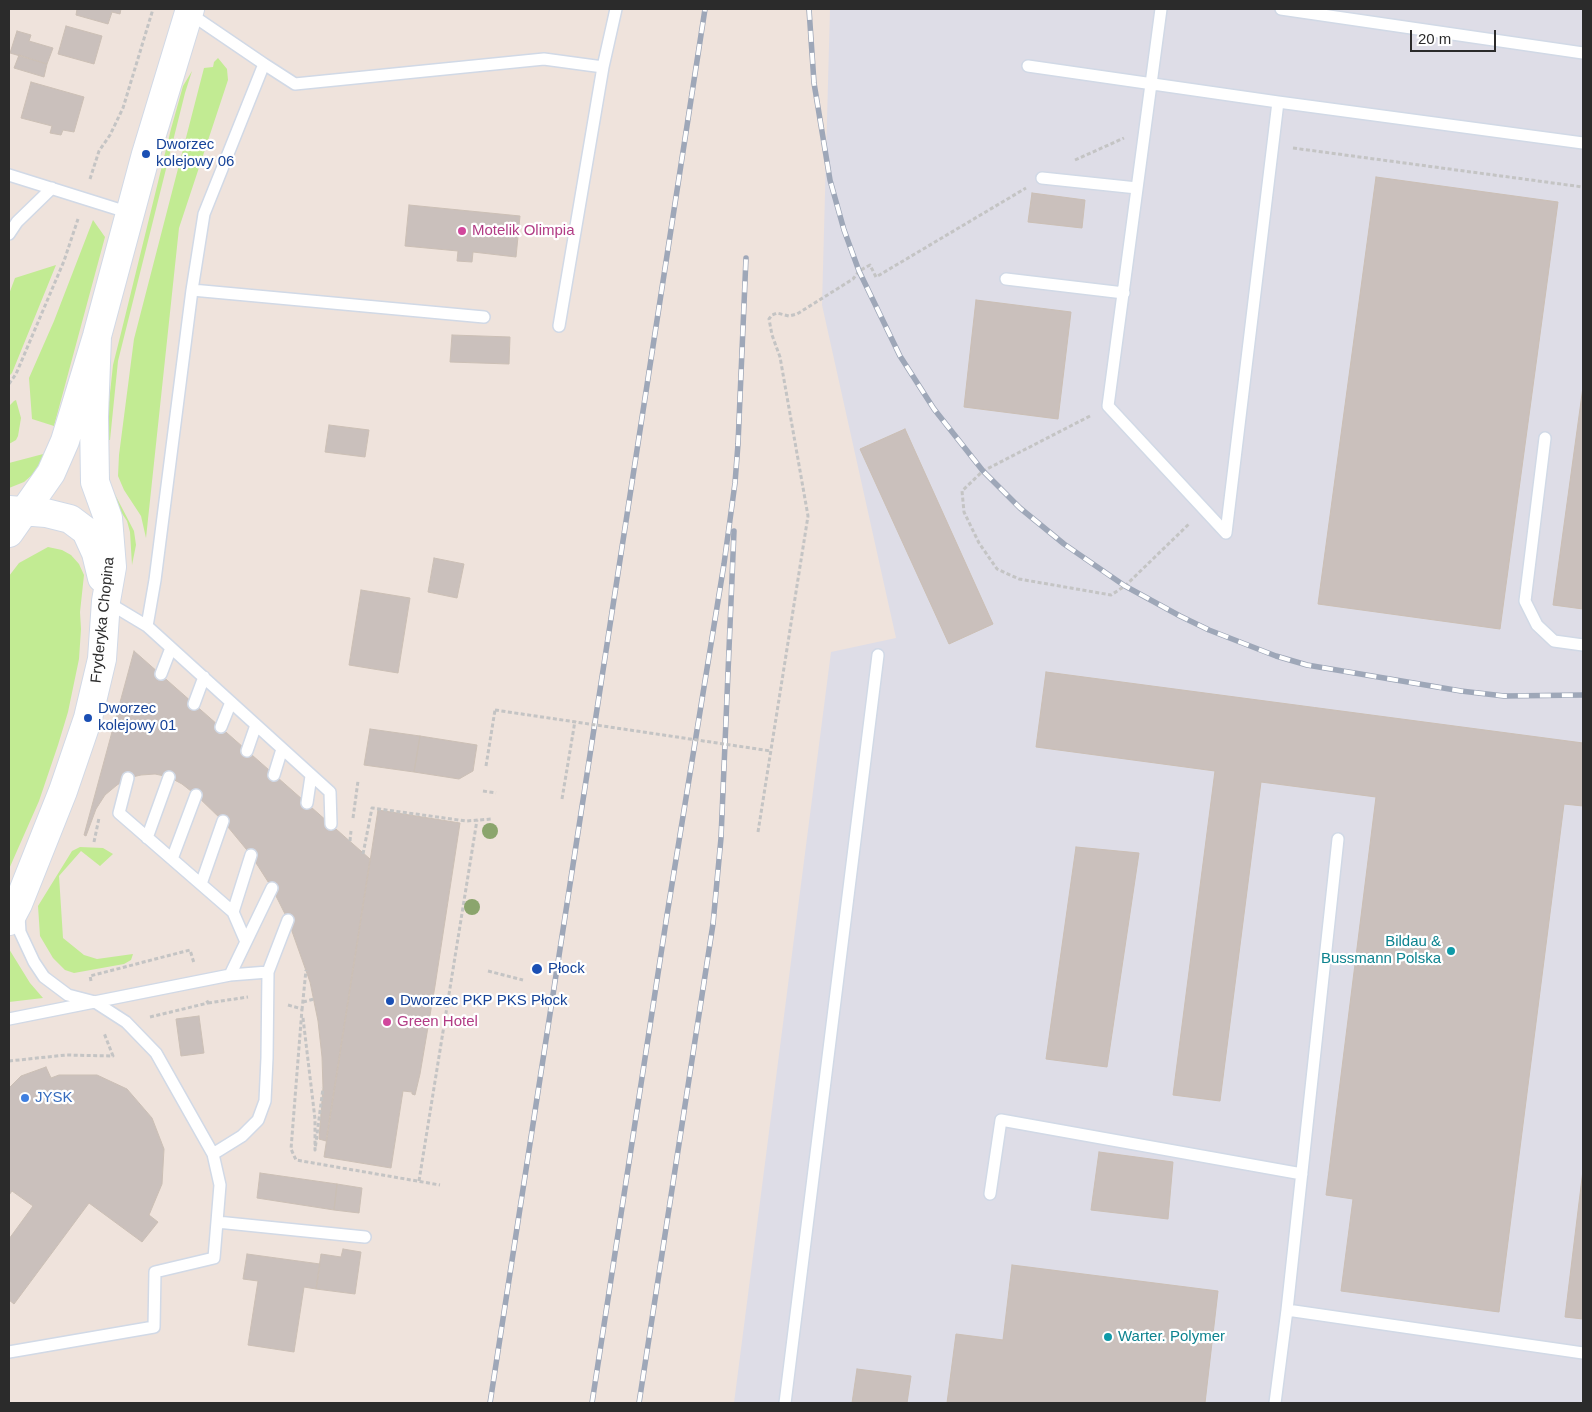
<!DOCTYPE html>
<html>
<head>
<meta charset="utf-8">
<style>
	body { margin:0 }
	#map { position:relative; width:1592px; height:1412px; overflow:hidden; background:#efe3dc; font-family:Arial,sans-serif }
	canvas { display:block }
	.frame { position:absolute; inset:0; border:10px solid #2b2b2b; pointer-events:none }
	.scale { position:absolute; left:1410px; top:30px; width:86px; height:22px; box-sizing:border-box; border:2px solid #2b2b2b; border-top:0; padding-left:6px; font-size:15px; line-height:18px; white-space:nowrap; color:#2b2b2b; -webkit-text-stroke:4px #fff; paint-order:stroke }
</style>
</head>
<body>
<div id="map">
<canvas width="1592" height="1412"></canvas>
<div class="frame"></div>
<div class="scale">20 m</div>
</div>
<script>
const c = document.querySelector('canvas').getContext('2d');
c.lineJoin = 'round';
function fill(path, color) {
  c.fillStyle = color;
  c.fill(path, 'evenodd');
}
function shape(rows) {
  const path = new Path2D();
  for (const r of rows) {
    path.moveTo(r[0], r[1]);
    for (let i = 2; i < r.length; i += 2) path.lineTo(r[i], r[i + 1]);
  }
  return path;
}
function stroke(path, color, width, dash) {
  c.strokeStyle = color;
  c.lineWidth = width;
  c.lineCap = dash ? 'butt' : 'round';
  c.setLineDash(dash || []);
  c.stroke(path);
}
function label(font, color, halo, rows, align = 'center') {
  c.font = font + ' Arial,sans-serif';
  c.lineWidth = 4.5;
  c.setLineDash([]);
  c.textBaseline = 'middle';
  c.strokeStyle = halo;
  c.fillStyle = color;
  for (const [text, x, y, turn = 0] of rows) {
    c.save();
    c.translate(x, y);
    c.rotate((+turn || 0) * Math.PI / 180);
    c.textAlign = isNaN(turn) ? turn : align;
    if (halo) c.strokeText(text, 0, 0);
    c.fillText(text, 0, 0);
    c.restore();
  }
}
fill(shape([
	[830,9,1583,9,1583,1403,734,1403,831,652,896,638,822,305]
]), '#dedde7');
fill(shape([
	[218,58,227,69,228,80,179,228,146,538,141,516,124,490,118,476,119,455,134,339,204,68,213,67,214,62],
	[192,71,185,93,118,361,110,440,105,440,113,365,121,333,171,129,183,86],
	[93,220,105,237,54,426,32,419,29,378,54,321],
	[56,265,12,373,9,376,9,294,15,278],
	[16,400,21,418,18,436,16,440,9,444,9,406,14,401],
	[47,453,39,469,24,482,9,488,9,463],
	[108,481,134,531,136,545,132,565,130,532,127,521,109,494],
	[48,547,62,550,71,555,79,564,84,575,80,612,81,629,79,659,68,712,58,745,39,801,9,869,9,576,19,563],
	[80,847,103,848,113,854,100,866,81,851,59,876,63,938,84,955,97,959,133,954,131,960,124,964,74,973,65,970,53,958,40,936,38,906,72,851],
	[9,949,30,983,43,998,9,1002]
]), '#c2eb93');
const building = shape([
	[77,9,121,9,120,14,112,12,108,24,76,15,77,9],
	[66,26,102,36,94,64,58,54,66,26],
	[17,31,31,35,29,41,53,48,47,64,10,53,17,31],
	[19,55,47,64,44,77,14,68,19,55],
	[31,82,84,97,74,132,63,130,61,135,50,133,52,126,21,118,31,82],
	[1376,177,1558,202,1500,629,1318,604,1376,177],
	[1032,193,1085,200,1082,228,1028,222,1032,193],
	[409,205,520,216,516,257,473,252,472,262,457,261,458,251,405,246,409,205],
	[976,300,1071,312,1058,419,964,407,976,300],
	[452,335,510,337,509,364,450,362,452,335],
	[1583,387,1583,609,1553,605,1583,387],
	[329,425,369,430,365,457,325,452,329,425],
	[905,429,993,624,949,644,860,449,905,429],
	[434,558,464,564,457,598,428,592,434,558],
	[361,590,410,598,398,673,349,665,361,590],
	[134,651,370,859,326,1141,319,1139,323,1088,322,1057,318,1021,310,982,288,920,272,888,251,855,223,821,196,795,182,784,169,777,155,774,141,775,128,778,117,785,105,795,96,809,86,836,84,835,134,651],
	[1046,672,1583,743,1583,806,1564,804,1499,1312,1341,1291,1353,1199,1326,1195,1376,797,1261,782,1220,1101,1173,1095,1215,771,1036,747,1046,672],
	[370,729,420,736,414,772,364,765,370,729],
	[420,736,477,745,473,771,459,779,414,772,420,736],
	[378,810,460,823,435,986,420,1074,415,1095,412,1094,412,1092,403,1091,391,1168,324,1157,378,810],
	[1076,847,1139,853,1107,1067,1046,1059,1076,847],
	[199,1016,204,1053,181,1056,176,1019,199,1016],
	[46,1067,51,1078,59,1075,97,1075,127,1089,152,1118,164,1149,162,1184,149,1215,158,1222,142,1242,89,1203,14,1304,9,1300,9,1239,33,1206,12,1191,9,1195,9,1088,21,1076,46,1067],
	[1099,1152,1173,1162,1168,1219,1091,1210,1099,1152],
	[1583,1170,1583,1319,1565,1317,1583,1170],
	[260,1173,337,1184,334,1210,257,1198,260,1173],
	[337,1184,362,1188,359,1213,334,1210,337,1184],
	[343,1249,361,1252,355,1294,316,1289,321,1254,341,1257,343,1249],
	[247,1254,320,1264,316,1289,304,1287,294,1352,248,1345,258,1281,243,1279,247,1254],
	[1012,1265,1218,1291,1205,1403,947,1403,956,1334,1003,1340,1012,1265],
	[857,1369,911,1376,907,1403,852,1403,857,1369]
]);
fill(building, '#cac0bc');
stroke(building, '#cbbfb5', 1);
const service = shape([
	[1161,9,1108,406,1226,533],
	[1281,9,1583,53],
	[264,64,295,84,544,59,603,67],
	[1028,66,1278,102,1583,143],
	[9,175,130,213],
	[1042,178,1137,188],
	[9,234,17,222,52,188],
	[1006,279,1124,293],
	[192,290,484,317],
	[559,326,603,67,616,9],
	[1545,438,1525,601,1537,625,1554,641,1583,645],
	[1226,533,1278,102],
	[107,602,147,626,330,792,331,824],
	[147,626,155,580,192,290,204,214,264,64,189,13],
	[161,674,171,648],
	[194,704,204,677],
	[221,727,231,702],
	[247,751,256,725],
	[274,775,282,749],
	[128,778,119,813,233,912,246,942],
	[307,803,311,776],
	[147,838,169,777],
	[172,859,196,795],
	[201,884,223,821],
	[233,912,251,855],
	[230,975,272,888],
	[9,1019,230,975,268,972],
	[213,1154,242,1136,258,1120,265,1101,267,1058,268,972,288,920],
	[990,1194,1001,1120,1302,1174],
	[217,1222,365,1237],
	[1287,1310,1583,1353],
	[9,1352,154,1327,155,1272,214,1258,220,1185,213,1154,156,1053,126,1022,95,1002,68,995,44,977,34,962,20,932,19,916],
	[785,1403,878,655],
	[1275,1403,1287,1310,1338,839]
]);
const tertiary = shape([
	[9,510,46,513,70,519,86,531,96,553,102,578],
	[9,533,51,473,65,441,97,336,146,154,190,9],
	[9,921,18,904,63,791,88,718,102,659,106,601,112,567,108,518,95,482,94,417,97,336]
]);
stroke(service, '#d1d9e6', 14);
stroke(tertiary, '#d1d9e6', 30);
stroke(shape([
	[1293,148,1583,187],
	[1075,160,1124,138],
	[90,179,99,151,110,135,123,108,153,9],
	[9,384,16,374,64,261,78,219],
	[1090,416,983,471,962,491,964,512,979,543,997,569,1019,579,1111,595,1125,586,1190,523],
	[486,766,495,710],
	[483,791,496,793],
	[562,799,575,721],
	[353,818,358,781],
	[758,832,808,516,780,357,772,335,769,319,772,315,777,313,789,316,797,314,853,279,859,271,870,265,876,277,1026,188],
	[350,841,351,831],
	[94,842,99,818],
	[363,854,372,808,466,821,492,819],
	[488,971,523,980],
	[91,981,90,976,190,950,194,963],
	[303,1002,314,999],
	[208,1003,248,997],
	[288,1005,302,1009,291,1149,296,1160,440,1185],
	[302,1010,306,970],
	[150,1017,208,1003,206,999],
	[303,1018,315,1119,315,1150,323,1088],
	[9,1061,66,1055,113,1056,104,1033],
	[419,1181,477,820]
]), '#c4c4c4', 3, [4, 2.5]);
stroke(service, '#fff', 11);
stroke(tertiary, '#fff', 28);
const rail = shape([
	[809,9,814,83,830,180,844,230,859,271,900,356,934,409,983,471,1020,508,1064,544,1125,586,1180,616,1209,630,1276,656,1307,665,1461,691,1504,696,1583,695],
	[490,1403,705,9],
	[592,1403,667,915,724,564,735,483,738,444,746,258],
	[639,1403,713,924,721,838,734,531]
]);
stroke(rail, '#9ea7b8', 5.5);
stroke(rail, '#fff', 4, [11]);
stroke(shape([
	[495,710,771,751]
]), '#c4c4c4', 3, [4, 2.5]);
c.fillStyle = '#8ba56d';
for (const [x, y] of [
	[490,831],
	[472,907]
]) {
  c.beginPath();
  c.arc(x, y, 8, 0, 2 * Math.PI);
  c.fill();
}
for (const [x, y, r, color] of [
	[146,154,5,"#1a4fb4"],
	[462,231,5,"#d1479c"],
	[88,718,5,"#1a4fb4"],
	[1451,951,5,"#0f9aa8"],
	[537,969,6,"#1a4fb4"],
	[390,1001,5,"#1a4fb4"],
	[387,1022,5,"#d1479c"],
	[25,1098,5,"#3f7fe0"],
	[1108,1337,5,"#0f9aa8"]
]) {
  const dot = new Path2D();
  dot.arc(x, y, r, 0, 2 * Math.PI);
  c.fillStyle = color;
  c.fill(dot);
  stroke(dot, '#fff', 2);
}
label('15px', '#164399', '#fff', [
	["Dworzec",156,145],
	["kolejowy 06",156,162],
	["Dworzec",98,709],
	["kolejowy 01",98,726],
	["Płock",548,969],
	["Dworzec PKP PKS Płock",400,1001]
], 'left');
label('15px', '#b23c85', '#fff', [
	["Motelik Olimpia",472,231],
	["Green Hotel",397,1022]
], 'left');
label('15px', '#2b2b2b', '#fff', [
	["Fryderyka Chopina",103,620,-84]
]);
label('15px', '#0d838f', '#fff', [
	["Bildau &",1441,942],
	["Bussmann Polska",1441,959],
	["Warter. Polymer",1118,1337,"left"]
], 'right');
label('15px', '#366cbe', '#fff', [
	["JYSK",35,1098]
], 'left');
</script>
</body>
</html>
